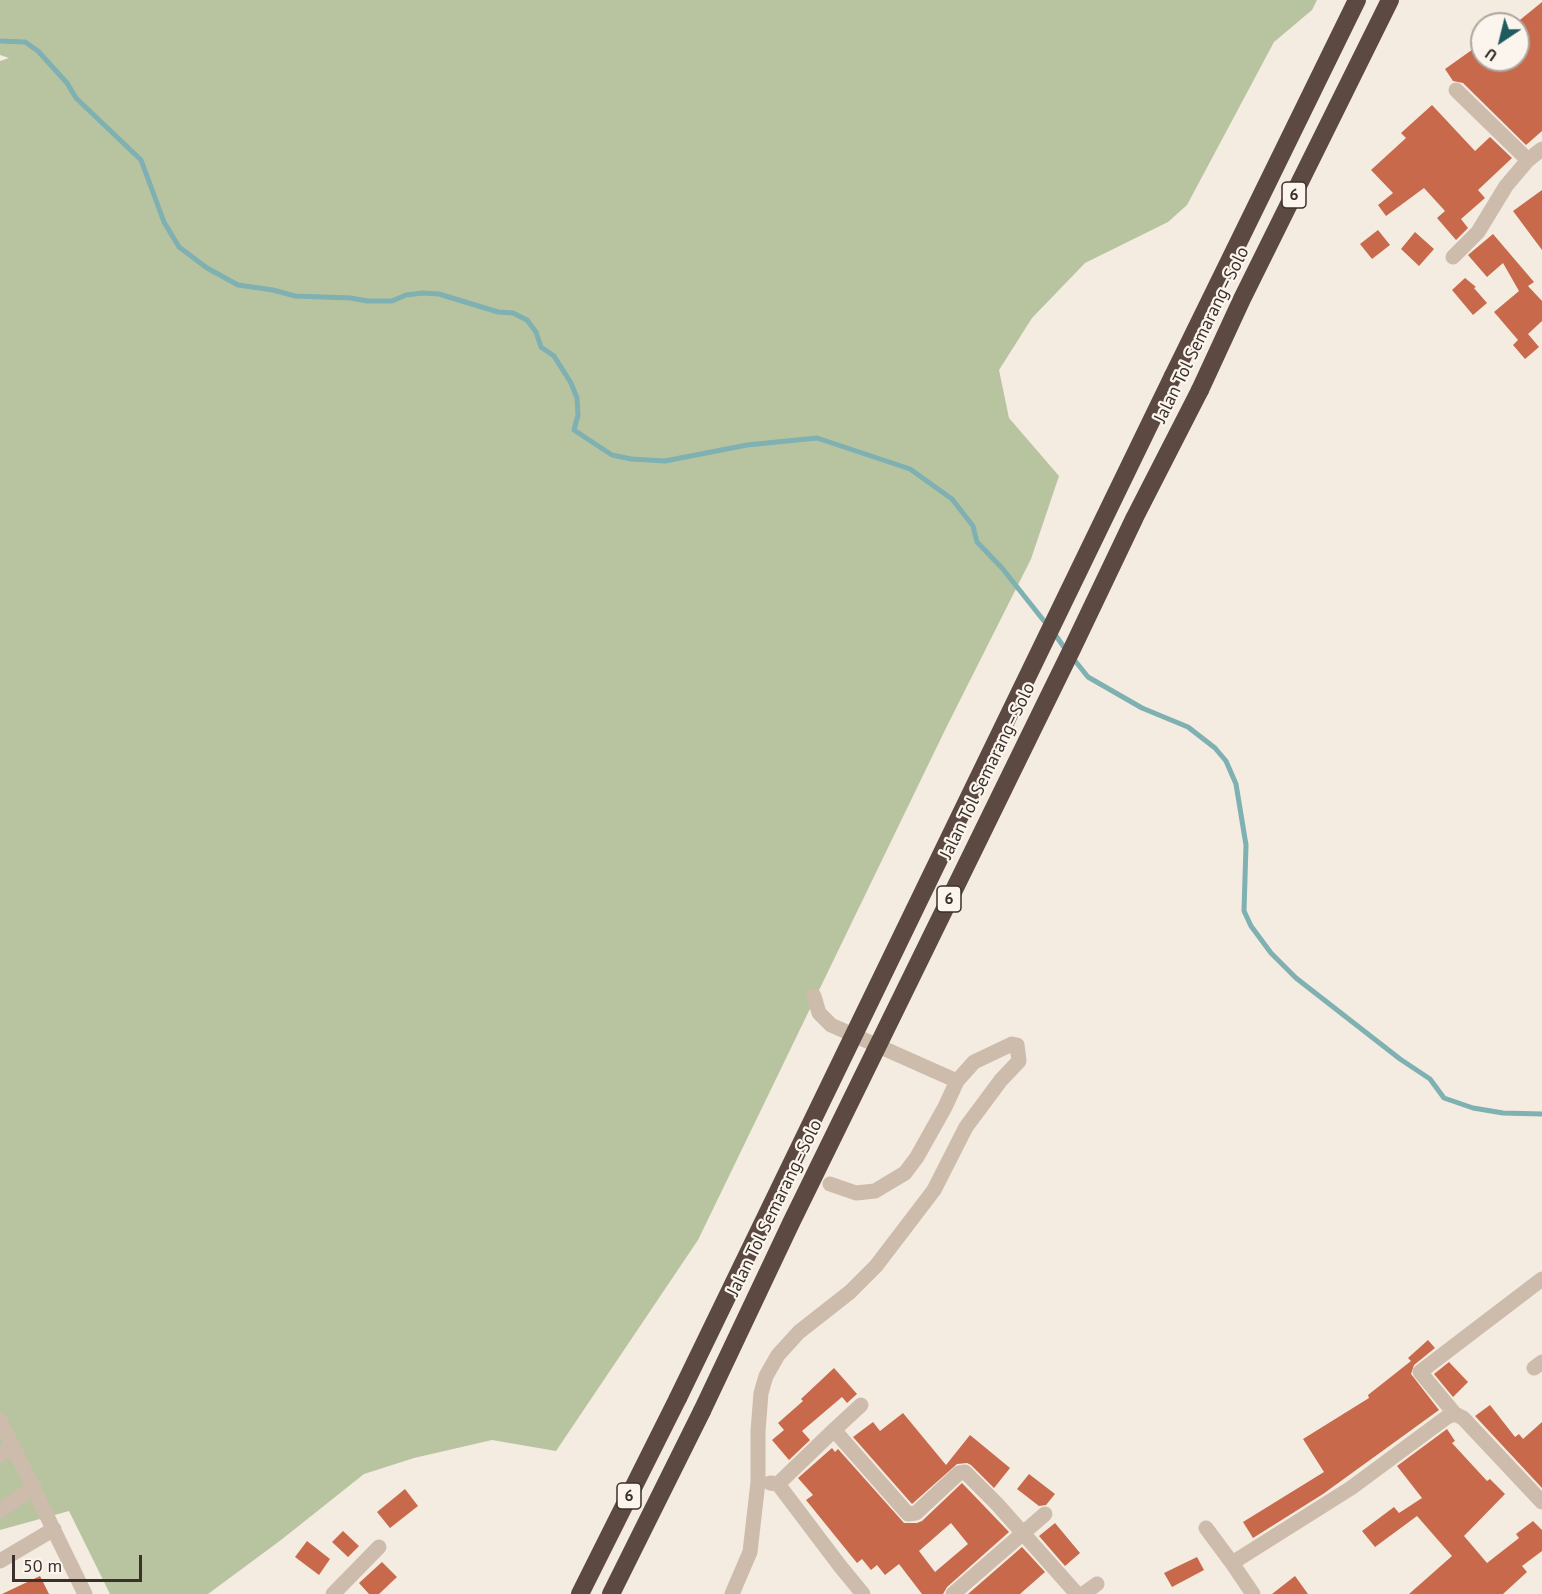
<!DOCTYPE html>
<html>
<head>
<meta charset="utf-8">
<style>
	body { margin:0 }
	#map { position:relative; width:1542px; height:1594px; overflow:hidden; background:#f4ebe1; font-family:"PT Sans",sans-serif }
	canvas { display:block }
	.north { position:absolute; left:1470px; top:12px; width:60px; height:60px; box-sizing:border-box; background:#fbf5ee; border:2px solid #aea6a0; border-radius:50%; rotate:215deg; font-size:16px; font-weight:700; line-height:24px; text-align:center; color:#3b302b }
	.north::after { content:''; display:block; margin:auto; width:21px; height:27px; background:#1f5a5e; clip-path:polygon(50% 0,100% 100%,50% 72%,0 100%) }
	.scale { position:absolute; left:12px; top:1555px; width:130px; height:27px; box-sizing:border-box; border:3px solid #3b302b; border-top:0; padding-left:8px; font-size:18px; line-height:21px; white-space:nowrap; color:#3b302b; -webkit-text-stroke:4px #fbf5ee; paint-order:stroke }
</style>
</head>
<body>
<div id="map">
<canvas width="1542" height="1594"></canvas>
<div class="north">U</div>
<div class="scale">50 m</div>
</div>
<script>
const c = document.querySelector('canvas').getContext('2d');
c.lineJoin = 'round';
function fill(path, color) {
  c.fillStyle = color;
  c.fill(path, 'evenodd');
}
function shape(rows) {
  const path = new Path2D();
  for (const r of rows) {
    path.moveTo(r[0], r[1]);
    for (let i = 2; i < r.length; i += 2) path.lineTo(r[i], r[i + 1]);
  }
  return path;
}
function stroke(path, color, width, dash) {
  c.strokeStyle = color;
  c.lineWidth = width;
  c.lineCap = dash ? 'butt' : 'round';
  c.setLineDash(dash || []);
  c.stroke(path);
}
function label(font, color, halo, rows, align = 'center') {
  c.font = font + ' "PT Sans",sans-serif';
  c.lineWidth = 4.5;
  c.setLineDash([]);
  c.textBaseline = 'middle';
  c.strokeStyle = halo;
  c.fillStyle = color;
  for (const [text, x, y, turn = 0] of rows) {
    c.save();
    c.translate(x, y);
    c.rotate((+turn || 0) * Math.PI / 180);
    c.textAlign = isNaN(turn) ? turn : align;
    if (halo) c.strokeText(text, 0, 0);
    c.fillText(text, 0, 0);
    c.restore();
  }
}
fill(shape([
	[0,0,1317,0,1312,10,1274,42,1187,205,1168,222,1085,263,1032,318,999,370,1009,418,1059,476,1031,559,945,730,698,1240,556,1451,492,1440,414,1458,364,1474,281,1540,208,1594,110,1594,69,1511,0,1530,0,61,9,58,0,55]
]), '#b8c4a0');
stroke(shape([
	[0,41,25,42,38,51,67,83,76,98,141,160,164,222,179,247,207,268,238,285,273,290,295,296,351,298,367,301,392,301,406,295,423,293,439,294,498,312,513,313,527,320,536,332,541,347,554,356,571,383,577,398,578,415,574,430,612,455,631,459,665,461,747,445,817,438,910,469,952,499,973,526,977,542,1002,568,1048,626],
	[1054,633,1066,650],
	[1072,657,1088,677,1142,708,1188,727,1215,748,1226,761,1236,784,1246,845,1244,911,1251,926,1271,953,1296,978,1400,1059,1430,1079,1444,1098,1473,1108,1503,1113,1542,1114]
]), '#7fb0b2', 5);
fill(shape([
	[1542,2,1542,131,1526,145,1463,83,1453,81,1445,69,1476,47,1482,55,1482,60,1485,60,1492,69,1507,60,1518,60,1518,51,1529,42,1518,29,1518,24,1515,24],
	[1432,105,1475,151,1490,137,1512,158,1478,190,1485,198,1461,219,1468,228,1456,240,1437,218,1445,211,1424,188,1386,216,1378,205,1393,193,1371,170,1406,138,1401,133],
	[1542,190,1542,250,1513,211],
	[1378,230,1390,245,1372,259,1360,244],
	[1415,232,1434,249,1419,266,1401,249],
	[1493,234,1534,282,1528,286,1542,301,1542,321,1528,334,1539,347,1525,359,1513,345,1518,340,1494,312,1519,291,1503,263,1487,277,1468,255],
	[1465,278,1476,287,1474,288,1487,303,1473,315,1452,290],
	[1428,1340,1435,1348,1414,1365,1411,1374,1439,1410,1323,1494,1253,1538,1243,1522,1324,1472,1303,1439,1369,1398,1368,1395,1411,1361,1408,1358],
	[1449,1362,1468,1382,1453,1397,1434,1374],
	[834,1368,857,1394,847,1403,842,1397,802,1431,810,1440,789,1460,772,1440,784,1430,778,1423,803,1401,801,1399],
	[1490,1405,1515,1437,1519,1434,1523,1439,1542,1422,1542,1488,1475,1416],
	[903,1413,946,1465,970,1435,1010,1468,994,1488,971,1465,967,1463,957,1464,912,1504,853,1437,873,1422,880,1431],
	[1447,1429,1455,1441,1452,1443,1487,1481,1490,1479,1505,1494,1464,1536,1487,1563,1519,1538,1516,1534,1533,1521,1542,1530,1542,1551,1522,1566,1527,1572,1503,1594,1409,1594,1452,1556,1417,1516,1375,1547,1362,1531,1394,1507,1399,1513,1422,1498,1397,1466],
	[832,1448,835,1452,838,1449,904,1523,917,1523,922,1521,962,1483,1009,1532,947,1587,943,1594,922,1594,899,1564,885,1575,877,1565,871,1570,862,1559,857,1563,806,1500,813,1495,798,1478],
	[951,1523,968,1544,935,1572,919,1551],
	[1029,1474,1055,1494,1046,1505,1039,1506,1017,1489],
	[405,1489,418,1506,390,1528,377,1512],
	[1055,1523,1080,1553,1065,1566,1039,1536],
	[343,1531,359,1546,348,1557,332,1542],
	[307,1541,330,1559,319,1575,295,1557],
	[1022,1547,1045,1572,1020,1594,968,1594],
	[1197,1557,1204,1570,1172,1587,1164,1573],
	[382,1562,397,1577,379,1594,369,1594,359,1583],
	[40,1576,49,1594,2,1594],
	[1295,1576,1308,1594,1272,1594]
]), '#c8694b');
stroke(shape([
	[1456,90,1528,160],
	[1453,257,1478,232,1506,186,1528,160,1542,149],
	[814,996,819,1013,831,1025,957,1081],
	[1534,1368,1542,1362],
	[1455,1414,1420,1372,1542,1279],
	[0,1420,85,1594],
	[834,1430,861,1405],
	[0,1455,13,1445],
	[770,1483,778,1484,840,1566,863,1594],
	[778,1484,834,1430,908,1514,916,1513,959,1473,965,1472,997,1504,1077,1594],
	[0,1511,34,1487],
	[1206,1528,1232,1563],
	[0,1561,54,1529],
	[333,1594,379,1547],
	[732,1594,750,1552,758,1482,758,1431,761,1393,766,1376,778,1355,799,1332,850,1292,876,1266,934,1190,966,1127,1001,1080,1019,1061,1017,1045,1012,1044,974,1062,957,1081,945,1107,917,1157,905,1173,875,1191,856,1193,830,1184],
	[953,1594,1045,1514],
	[1083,1594,1097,1584],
	[1253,1594,1232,1563,1351,1488,1447,1417,1455,1414,1463,1418,1542,1502]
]), '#cdbbac', 15);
stroke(shape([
	[1173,376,1357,0],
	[1200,390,1242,299,1390,0],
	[580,1594,678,1398],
	[611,1594,702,1411]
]), '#5c4a42', 18);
stroke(shape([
	[678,1398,1173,376],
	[702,1411,791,1223,1072,649,1135,517,1200,390]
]), '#5c4a42', 18);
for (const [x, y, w] of [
	[1294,195,24],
	[949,899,24],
	[629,1496,24]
]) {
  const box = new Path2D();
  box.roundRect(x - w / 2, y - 13, w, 26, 4.5);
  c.fillStyle = '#fbf5ee';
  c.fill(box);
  stroke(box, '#3b302b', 1.5);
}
label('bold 16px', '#3b302b', null, [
	["6",1294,195],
	["6",949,899],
	["6",629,1496]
]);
label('18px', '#3b302b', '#fbf5ee', [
	["Jalan Tol Semarang–Solo",1202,335,-64],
	["Jalan Tol Semarang–Solo",988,771,-64],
	["Jalan Tol Semarang–Solo",775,1208,-64]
]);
</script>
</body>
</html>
